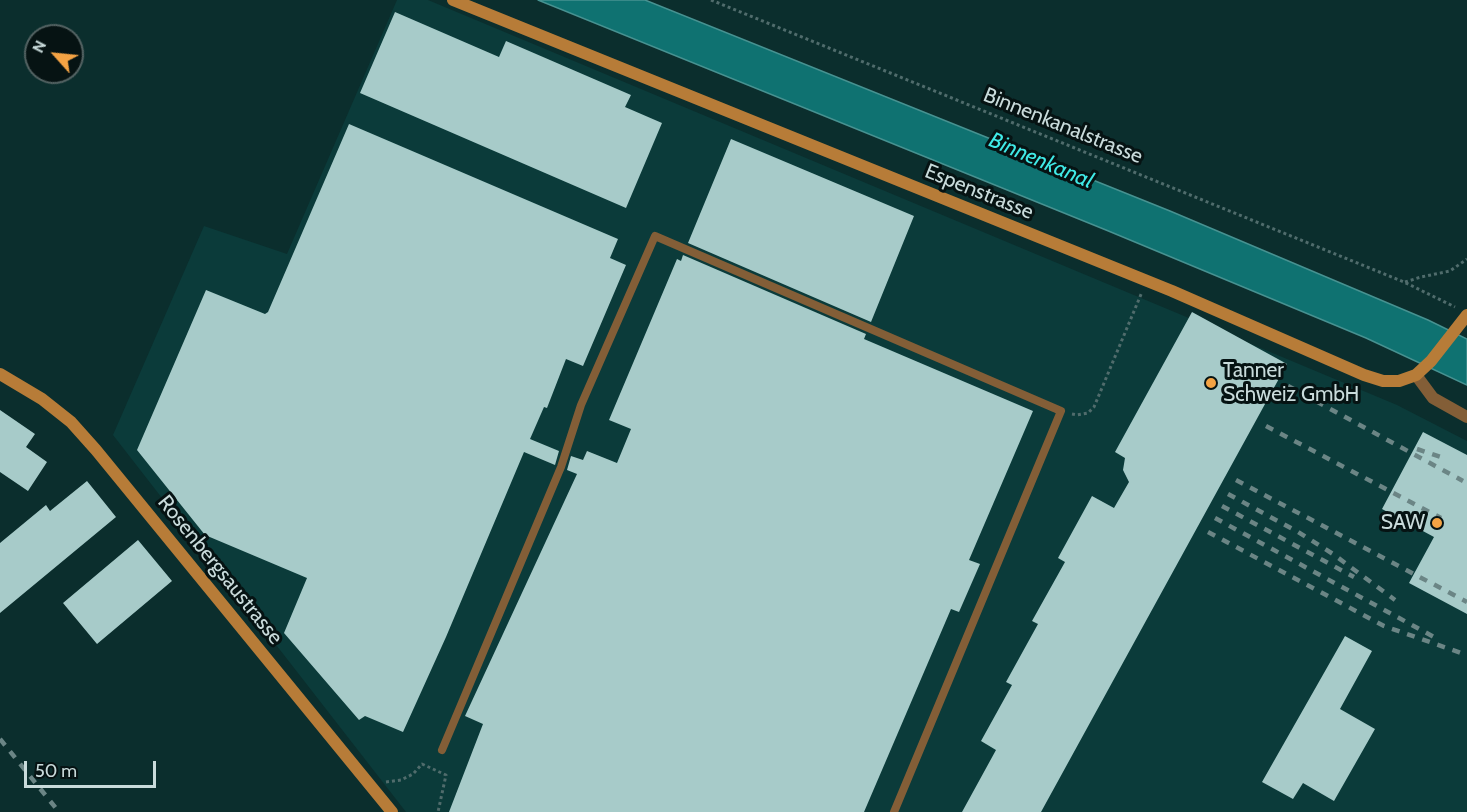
<!DOCTYPE html>
<html>
<head>
<meta charset="utf-8">
<style>
	body { margin:0 }
	#map { position:relative; width:1467px; height:812px; overflow:hidden; background:#0b2e2d; font-family:Cabin,sans-serif }
	canvas { display:block }
	.north { position:absolute; left:24px; top:24px; width:60px; height:60px; box-sizing:border-box; background:#061313; border:2px solid #546363; border-radius:50%; rotate:297deg; font-size:16px; font-weight:700; line-height:24px; text-align:center; color:#c9dbdb }
	.north::after { content:''; display:block; margin:auto; width:21px; height:27px; background:#f4a344; clip-path:polygon(50% 0,100% 100%,50% 72%,0 100%) }
	.scale { position:absolute; left:24px; top:761px; width:132px; height:27px; box-sizing:border-box; border:3px solid #c9dbdb; border-top:0; padding-left:8px; font-size:18px; line-height:21px; white-space:nowrap; color:#c9dbdb; -webkit-text-stroke:4px #061313; paint-order:stroke }
</style>
</head>
<body>
<div id="map">
<canvas width="1467" height="812"></canvas>
<div class="north">N</div>
<div class="scale">50 m</div>
</div>
<script>
const c = document.querySelector('canvas').getContext('2d');
c.lineJoin = 'round';
function fill(path, color) {
  c.fillStyle = color;
  c.fill(path, 'evenodd');
}
function shape(rows) {
  const path = new Path2D();
  for (const r of rows) {
    path.moveTo(r[0], r[1]);
    for (let i = 2; i < r.length; i += 2) path.lineTo(r[i], r[i + 1]);
  }
  return path;
}
function stroke(path, color, width, dash) {
  c.strokeStyle = color;
  c.lineWidth = width;
  c.lineCap = dash ? 'butt' : 'round';
  c.setLineDash(dash || []);
  c.stroke(path);
}
function label(font, color, halo, rows, align = 'center') {
  c.font = font + ' Cabin,sans-serif';
  c.lineWidth = 6;
  c.setLineDash([]);
  c.textBaseline = 'middle';
  c.strokeStyle = halo;
  c.fillStyle = color;
  for (const [text, x, y, turn = 0] of rows) {
    c.save();
    c.translate(x, y);
    c.rotate((+turn || 0) * Math.PI / 180);
    c.textAlign = isNaN(turn) ? turn : align;
    if (halo) c.strokeText(text, 0, 0);
    c.fillText(text, 0, 0);
    c.restore();
  }
}
fill(shape([
	[397,0,428,0,1397,405,1467,441,1467,812,406,812,113,435,204,226,287,254]
]), '#0b3b3a');
const water = shape([
	[538,0,645,0,1170,211,1428,320,1467,339,1467,385,1366,338,1106,230,538,0]
]);
fill(water, '#0f7271');
stroke(water, '#479291', 1.5);
fill(shape([
	[395,12,499,57,506,41,631,95,625,107,662,123,626,208,360,93],
	[349,124,618,239,610,258,626,265,583,366,566,359,547,408,544,407,530,439,559,451,555,465,524,452,446,637,403,732,365,716,359,720,284,633,307,578,205,535,137,450,206,290,265,314,268,312],
	[731,139,914,216,871,322,688,243],
	[683,255,866,334,864,339,1033,411,969,560,980,564,959,612,951,609,864,812,449,812,483,724,465,716,577,474,567,470,571,456,583,460,587,451,617,463,631,429,609,420,677,259,681,261],
	[1192,312,1287,364,1041,812,962,812,996,750,981,741,1012,685,1006,682,1038,624,1032,621,1065,562,1058,558,1092,496,1114,508,1129,482,1123,470,1125,458,1115,452],
	[0,410,35,434,26,447,47,462,28,491,0,472],
	[1423,432,1467,455,1467,614,1409,583,1434,537,1382,509],
	[87,481,116,517,0,613,0,543,46,505,50,511],
	[138,540,172,581,97,644,63,603],
	[1345,636,1372,651,1340,709,1375,729,1334,801,1303,783,1293,799,1262,782]
]), '#a7cbc9');
stroke(shape([
	[711,0,1404,282,1455,307],
	[1405,282,1421,277,1450,271,1467,259],
	[1072,414,1077,415,1088,413,1094,407,1142,292],
	[386,782,401,780,413,774,422,764,446,775,438,812]
]), '#506c6c', 3, [3, 3]);
stroke(shape([
	[442,750,561,467,581,405,655,236,1061,411,894,812]
]), '#835e37', 8);
stroke(shape([
	[1416,375,1433,398,1467,417]
]), '#835e37', 12);
stroke(shape([
	[453,0,1172,291,1364,375,1383,381,1399,381,1416,375,1431,361,1467,315],
	[0,374,42,399,71,422,96,450,392,812]
]), '#b77c38', 12);
stroke(shape([
	[1288,386,1463,481],
	[1266,426,1441,518],
	[1417,449,1441,457],
	[1236,480,1467,602],
	[1228,494,1298,532,1333,554,1395,600],
	[1222,506,1354,577],
	[1215,518,1434,637],
	[1208,532,1384,626,1467,655],
	[0,739,59,812]
]), '#6b8585', 4.5, [8, 8]);
for (const [x, y, r, color] of [
	[1211,383,6,"#f4a344"],
	[1437,523,6,"#f4a344"]
]) {
  const dot = new Path2D();
  dot.arc(x, y, r, 0, 2 * Math.PI);
  c.fillStyle = color;
  c.fill(dot);
  stroke(dot, '#061313', 2);
}
label('21px', '#c9dbdb', '#061313', [
	["Binnenkanalstrasse",1063,126,22],
	["Espenstrasse",979,192,22],
	["Rosenbergsaustrasse",220,570,51]
]);
label('21px', '#c9dbdb', '#061313', [
	["Tanner",1223,371],
	["Schweiz GmbH",1223,395],
	["SAW",1425,523,"right"]
], 'left');
label('italic 22px', '#40eae7', '#061313', [
	["Binnenkanal",1041,161,23]
]);
</script>
</body>
</html>
